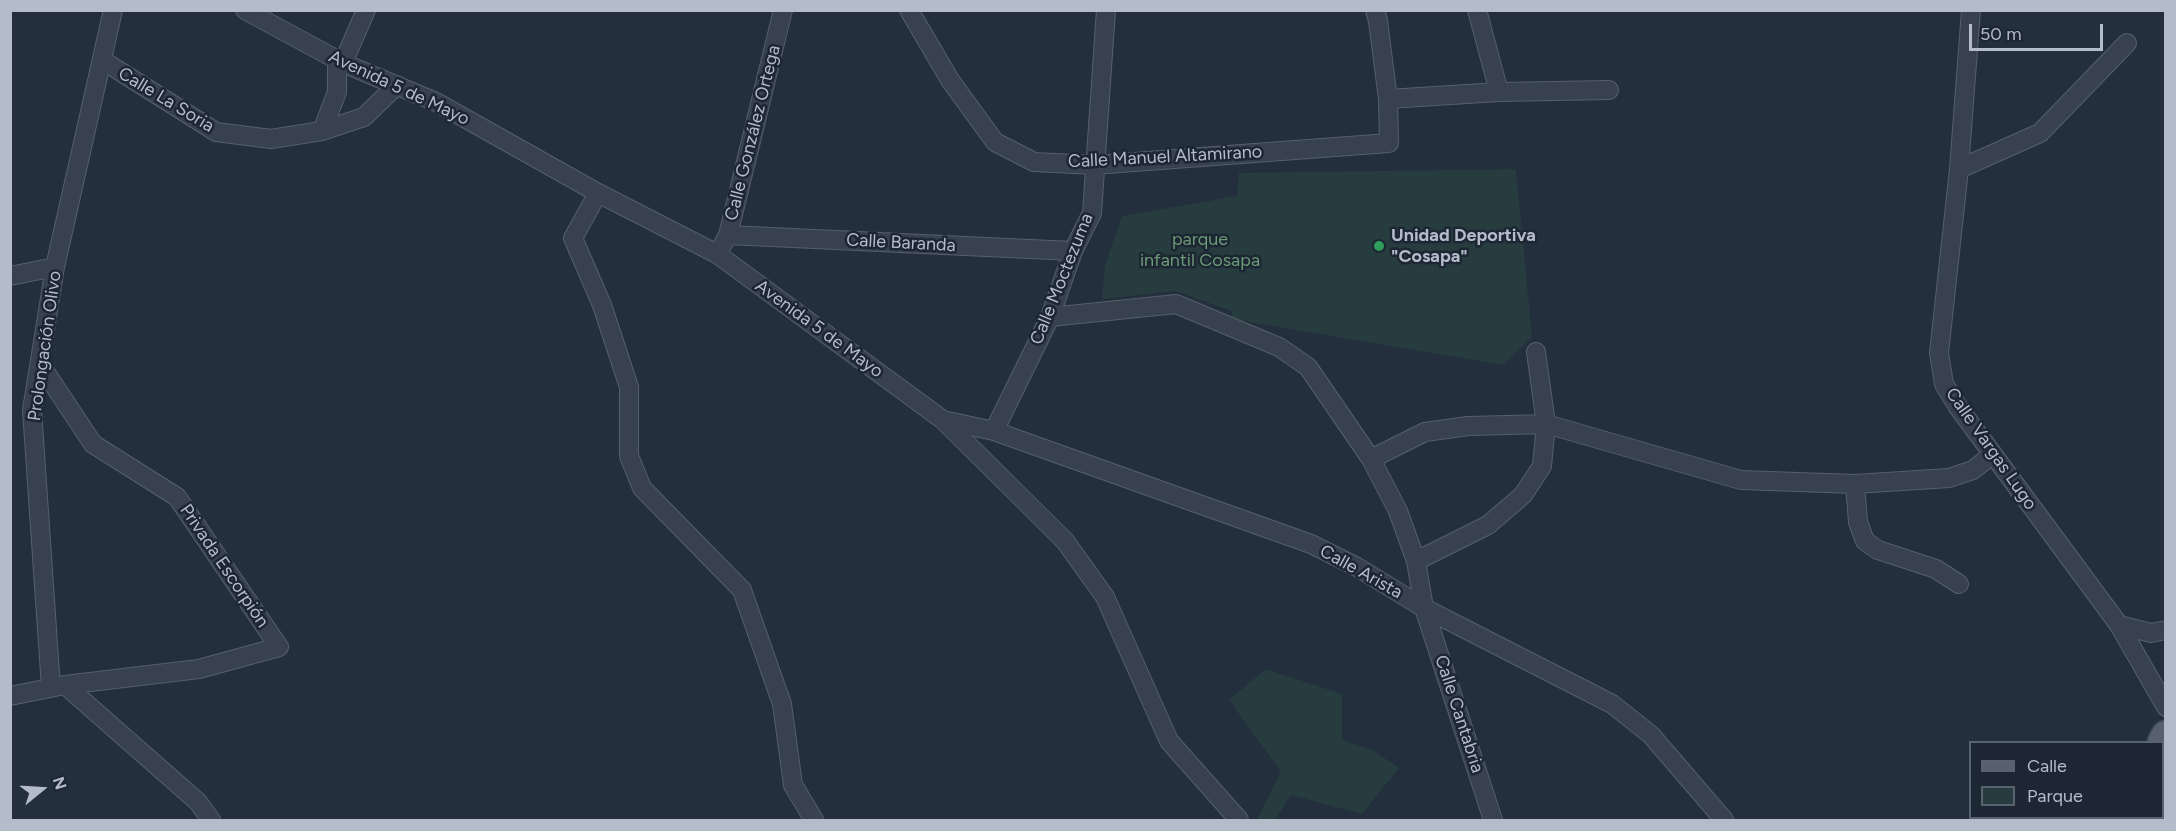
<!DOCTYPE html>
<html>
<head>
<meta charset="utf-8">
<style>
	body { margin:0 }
	#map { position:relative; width:2176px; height:831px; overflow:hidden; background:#242f3e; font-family:Figtree,sans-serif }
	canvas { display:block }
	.frame { position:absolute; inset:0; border:12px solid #b4bcc9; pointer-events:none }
	.legend { position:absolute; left:1969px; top:741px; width:195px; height:78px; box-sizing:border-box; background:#1d2633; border:2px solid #59626f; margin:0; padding:8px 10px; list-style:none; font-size:18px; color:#b4bcc9 }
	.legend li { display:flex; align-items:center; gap:12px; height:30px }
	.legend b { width:30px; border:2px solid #59626f }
	.north { position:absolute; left:12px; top:759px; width:60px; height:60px; -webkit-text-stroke:4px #1d2633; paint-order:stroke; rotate:72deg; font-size:16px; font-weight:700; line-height:24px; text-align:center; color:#b4bcc9 }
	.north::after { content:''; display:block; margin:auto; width:21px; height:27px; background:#b4bcc9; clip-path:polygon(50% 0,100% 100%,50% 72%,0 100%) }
	.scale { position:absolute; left:1969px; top:24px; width:134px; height:27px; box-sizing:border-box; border:3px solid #b4bcc9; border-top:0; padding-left:8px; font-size:18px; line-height:21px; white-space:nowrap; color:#b4bcc9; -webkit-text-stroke:4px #1d2633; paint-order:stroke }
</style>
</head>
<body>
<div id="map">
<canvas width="2176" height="831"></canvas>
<div class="frame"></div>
<ul class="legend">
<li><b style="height:8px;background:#56606e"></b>Calle</li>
<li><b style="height:16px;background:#263c3f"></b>Parque</li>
</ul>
<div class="north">N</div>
<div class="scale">50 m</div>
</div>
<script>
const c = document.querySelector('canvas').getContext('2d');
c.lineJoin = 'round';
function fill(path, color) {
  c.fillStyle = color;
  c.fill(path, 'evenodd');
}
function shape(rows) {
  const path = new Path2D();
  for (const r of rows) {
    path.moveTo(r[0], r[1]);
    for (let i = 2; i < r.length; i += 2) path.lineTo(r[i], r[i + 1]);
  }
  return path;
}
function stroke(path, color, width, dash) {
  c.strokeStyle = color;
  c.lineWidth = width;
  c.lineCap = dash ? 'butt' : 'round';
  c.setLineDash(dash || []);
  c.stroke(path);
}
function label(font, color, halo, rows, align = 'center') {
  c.font = font + ' Figtree,sans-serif';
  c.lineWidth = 5;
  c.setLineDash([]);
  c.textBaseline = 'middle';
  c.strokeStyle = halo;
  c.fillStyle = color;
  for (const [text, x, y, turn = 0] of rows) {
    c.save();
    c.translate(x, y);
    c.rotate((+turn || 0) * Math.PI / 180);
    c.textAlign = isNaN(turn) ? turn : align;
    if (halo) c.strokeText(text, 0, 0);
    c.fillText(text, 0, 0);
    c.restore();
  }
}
fill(shape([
	[1516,169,1532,337,1503,365,1232,319,1232,311,1175,291,1102,299,1105,265,1122,216,1237,196,1239,173],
	[1266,669,1342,694,1342,740,1371,749,1399,768,1362,814,1291,795,1275,820,1257,820,1281,772,1229,700]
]), '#263c3f');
const minor = shape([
	[245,10,343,63,436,102,598,193,717,254,943,420,1065,541,1105,597,1169,741,1239,820],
	[909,10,950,80,995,142,1034,162,1094,165,1389,143,1388,99,1378,21,1375,10],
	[1477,10,1499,92],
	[1971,10,1959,169,1939,353,1944,384,1958,407,2119,625,2166,707],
	[102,60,216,132,271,139,322,131,364,117,397,85],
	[343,63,366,10],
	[1388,99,1499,92,1609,90],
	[322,131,337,92,337,60],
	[1959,169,2040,133,2127,43],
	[598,193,573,238,602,305,629,387,629,456,642,488,742,590,782,704,793,785,814,820],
	[728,235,1073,251],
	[723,244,728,235,783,10],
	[10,276,55,267],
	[1050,317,1176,304,1279,347,1308,367,1371,459,1398,511,1416,561,1424,608,1493,820],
	[943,420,994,431,1311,544,1357,567,1424,608,1612,704,1651,735,1724,820],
	[994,431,1050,317,1073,251,1092,213,1106,10],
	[1371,459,1425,432,1468,426,1546,424,1741,480,1855,484,1949,478,1973,470,1993,454],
	[1855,484,1858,522,1865,541,1878,550,1936,569,1959,584],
	[1416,561,1488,525,1523,495,1542,466,1546,424,1536,352],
	[2119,625,2151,633,2166,630],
	[65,685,198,802,211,820],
	[51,688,32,410,55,267,113,10],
	[10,696,65,685,199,669,279,647,177,497,93,444,40,364]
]);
const primary = shape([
	[2162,742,2166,735],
	[2135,820,2136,818]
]);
stroke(minor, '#565f6c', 20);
stroke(primary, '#414a57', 31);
stroke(minor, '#38414e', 18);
stroke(primary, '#56606e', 28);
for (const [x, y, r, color] of [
	[1379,246,6,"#2e9e5b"]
]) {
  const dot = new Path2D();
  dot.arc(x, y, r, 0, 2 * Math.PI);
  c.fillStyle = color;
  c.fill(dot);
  stroke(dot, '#1d2633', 2);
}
label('18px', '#b4bcc9', '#1d2633', [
	["Avenida 5 de Mayo",399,88,25],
	["Calle La Soria",166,100,31],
	["Calle González Ortega",753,133,-76],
	["Calle Manuel Altamirano",1165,157,-3],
	["Calle Baranda",901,243,3],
	["Calle Moctezuma",1062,279,-68],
	["Avenida 5 de Mayo",819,329,36],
	["Prolongación Olivo",45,346,-82],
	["Calle Vargas Lugo",1991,449,55],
	["Privada Escorpión",224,566,56],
	["Calle Arista",1361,572,29],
	["Calle Cantabria",1459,714,72]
]);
label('bold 18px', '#b4bcc9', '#1d2633', [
	["Unidad Deportiva",1391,236],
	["\"Cosapa\"",1391,257]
], 'left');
label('18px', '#6b9a76', '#1d2633', [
	["parque",1200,240],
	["infantil Cosapa",1200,261]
]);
</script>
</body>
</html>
